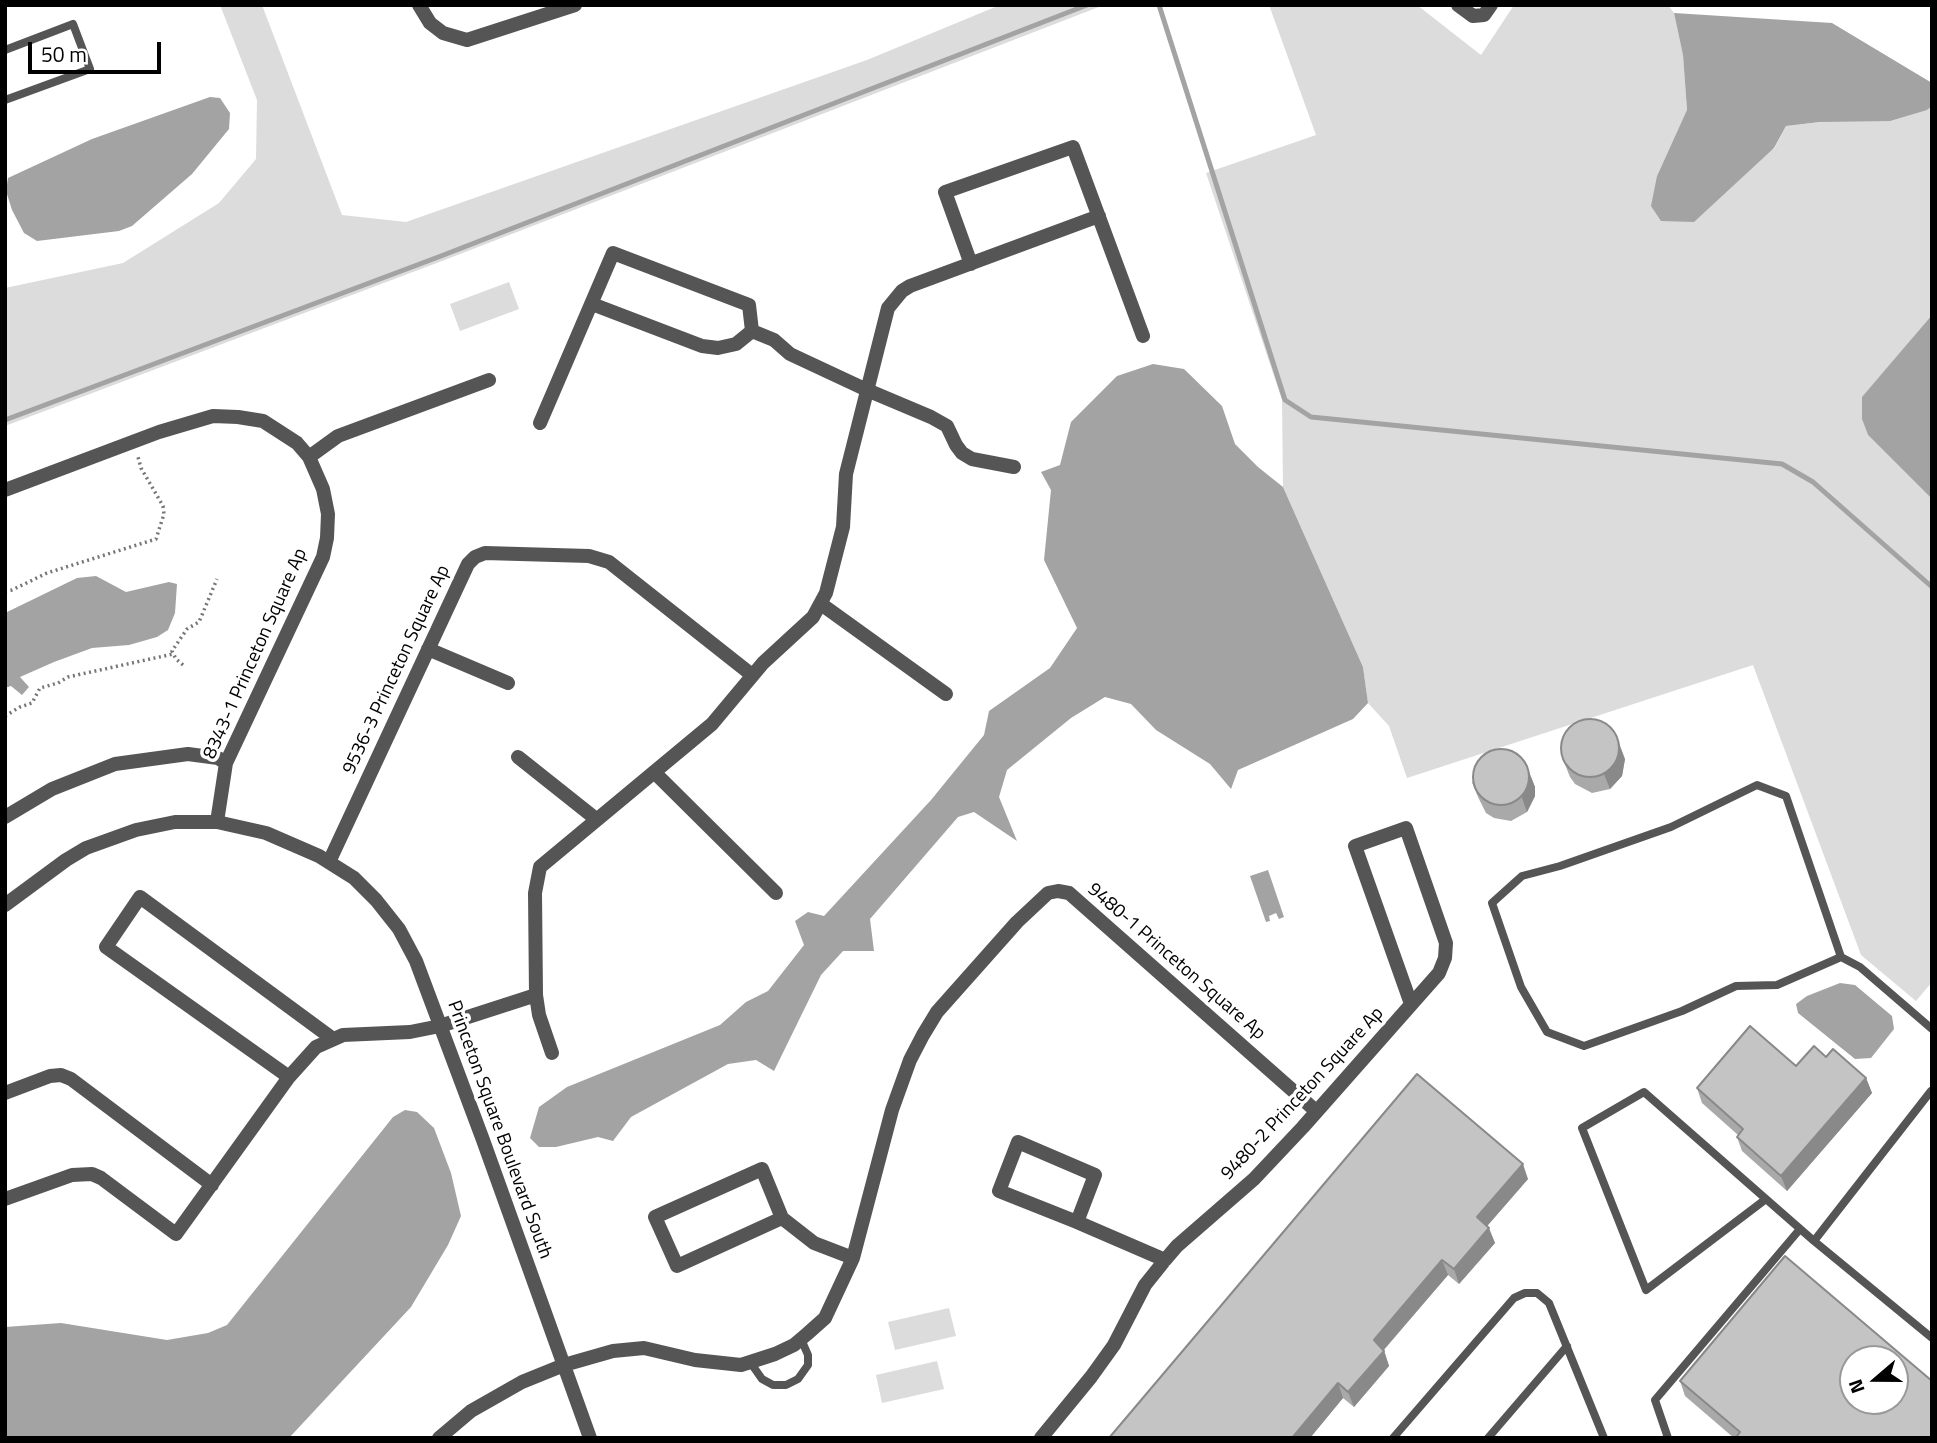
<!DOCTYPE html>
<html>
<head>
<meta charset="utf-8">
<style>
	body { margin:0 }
	#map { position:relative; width:1937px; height:1443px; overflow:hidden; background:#fff; font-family:"Titillium Web",sans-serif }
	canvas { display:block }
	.frame { position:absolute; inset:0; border:7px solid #000; pointer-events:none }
	.north { position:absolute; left:1839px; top:1345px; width:70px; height:70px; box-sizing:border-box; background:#fff; border:2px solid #999; border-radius:50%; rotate:250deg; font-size:19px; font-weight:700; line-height:28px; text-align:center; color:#000 }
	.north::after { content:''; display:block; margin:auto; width:24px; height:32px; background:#000; clip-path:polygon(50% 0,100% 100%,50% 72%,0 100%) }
	.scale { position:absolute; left:28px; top:42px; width:133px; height:32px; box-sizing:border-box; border:4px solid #000; border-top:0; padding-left:9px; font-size:21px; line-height:24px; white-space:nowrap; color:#000; -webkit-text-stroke:5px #fff; paint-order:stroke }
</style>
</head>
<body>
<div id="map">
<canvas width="1937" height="1443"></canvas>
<div class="frame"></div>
<div class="north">N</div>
<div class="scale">50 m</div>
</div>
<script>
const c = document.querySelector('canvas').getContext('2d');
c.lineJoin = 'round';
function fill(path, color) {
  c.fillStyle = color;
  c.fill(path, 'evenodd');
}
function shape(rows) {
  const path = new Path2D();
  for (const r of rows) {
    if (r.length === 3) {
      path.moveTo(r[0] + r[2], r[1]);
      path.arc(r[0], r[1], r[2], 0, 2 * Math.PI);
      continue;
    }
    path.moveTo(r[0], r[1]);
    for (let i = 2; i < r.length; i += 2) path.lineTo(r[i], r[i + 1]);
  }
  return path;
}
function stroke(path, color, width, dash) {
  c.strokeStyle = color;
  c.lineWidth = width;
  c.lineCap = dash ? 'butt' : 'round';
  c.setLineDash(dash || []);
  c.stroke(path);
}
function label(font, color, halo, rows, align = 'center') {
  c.font = font + ' "Titillium Web",sans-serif';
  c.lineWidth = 7;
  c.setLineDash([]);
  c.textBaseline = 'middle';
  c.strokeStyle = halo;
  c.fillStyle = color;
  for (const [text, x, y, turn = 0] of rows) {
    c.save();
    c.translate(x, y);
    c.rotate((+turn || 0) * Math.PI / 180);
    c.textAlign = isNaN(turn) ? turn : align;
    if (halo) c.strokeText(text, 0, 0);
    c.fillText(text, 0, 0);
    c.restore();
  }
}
fill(shape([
	[220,5,262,5,342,215,406,222,867,60,1000,5,1104,5,442,261,5,426,5,288,123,263,219,203,256,159,257,100],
	[1269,5,1417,5,1481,55,1514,5,1668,5,1674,13,1683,54,1687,111,1657,176,1774,149,1786,126,1927,110,1932,106,1932,315,1863,397,1862,418,1868,435,1932,499,1932,982,1916,1001,1861,955,1753,665,1407,778,1389,726,1368,703,1363,667,1283,487,1282,400,1206,173,1316,135],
	[509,282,519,309,460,331,450,304],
	[949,1308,956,1336,895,1350,888,1322],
	[937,1361,944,1389,882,1403,876,1375]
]), '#dcdcdc');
fill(shape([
	[1674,13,1832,23,1932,83,1932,106,1927,110,1890,121,1820,122,1786,126,1774,148,1694,222,1661,221,1651,206,1657,176,1687,110,1683,55],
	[210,97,220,98,230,113,229,129,192,174,132,226,119,231,37,241,24,233,12,210,6,191,8,178,92,139],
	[1932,315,1932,499,1868,435,1862,419,1862,397],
	[1153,364,1184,369,1222,406,1235,444,1258,467,1283,487,1363,667,1368,703,1353,719,1238,770,1231,789,1210,764,1156,730,1131,704,1105,697,1071,718,1007,770,999,797,1017,841,974,812,958,817,870,919,874,951,843,951,821,975,774,1071,756,1060,728,1064,631,1117,613,1141,598,1137,556,1147,539,1147,530,1138,539,1107,567,1087,720,1025,746,1002,768,991,804,945,795,921,808,912,824,916,931,800,984,735,989,711,1050,668,1077,628,1044,560,1051,490,1041,472,1060,465,1071,422,1117,376],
	[96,576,126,592,169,582,177,584,175,613,168,630,157,637,129,645,92,648,54,662,20,677,29,687,22,695,11,686,5,688,5,613,77,578],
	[1268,870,1284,917,1279,919,1276,913,1269,916,1270,921,1266,922,1250,876],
	[1840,983,1855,985,1892,1016,1894,1029,1871,1058,1855,1059,1798,1013,1796,1004,1807,996],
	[405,1110,417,1112,434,1128,451,1173,461,1216,448,1245,411,1307,289,1438,5,1438,5,1327,61,1323,167,1340,208,1333,227,1325,393,1117]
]), '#a3a3a3');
stroke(shape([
	[1159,5,1285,400,1311,417,1782,464,1813,482,1932,587],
	[5,420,441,256,1087,5]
]), '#a3a3a3', 5);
stroke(shape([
	[5,591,12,590,47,573,156,539,164,514,163,506,141,468,138,457],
	[183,665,176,659,172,651,187,629,199,622,217,579],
	[5,716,20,707,32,703,40,688,58,683,68,677,173,654]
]), '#777', 3.5, [2, 3.5]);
stroke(shape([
	[5,50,73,24,90,69,5,100],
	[1841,957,1777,985,1736,986,1682,1011,1584,1046,1547,1032,1521,987,1492,903,1522,876,1560,866,1671,827,1757,785,1786,796,1841,957,1860,967,1932,1029],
	[1931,1091,1814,1241,1932,1338],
	[1766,1199,1646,1290,1582,1128,1644,1092,1766,1199,1814,1241],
	[750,1362,762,1379,773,1385,786,1385,798,1379,808,1365,808,1355,801,1339],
	[1393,1438,1514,1298,1525,1293,1537,1293,1549,1303,1604,1438],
	[1488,1438,1567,1346],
	[1668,1438,1655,1400,1800,1229]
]), '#555', 8);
stroke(shape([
	[419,5,430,23,443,33,467,40,575,5],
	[1458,5,1473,16,1484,15,1491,5],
	[971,264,945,192,1073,147,1143,336],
	[592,304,702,346,718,348,736,344,752,331],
	[752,331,774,340,790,354,867,390,931,417,947,426,956,445,962,453,972,459,1014,467],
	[540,423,613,253,749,305,752,331],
	[309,457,338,436,489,380],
	[5,490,159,432,213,416,238,417,263,421,297,443,309,457,323,489,328,514,327,538,323,557,226,763,217,822],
	[821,604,946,694],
	[428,649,508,683],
	[518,757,596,819],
	[654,772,776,893],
	[5,817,52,789,115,764,188,754,218,758,226,763],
	[329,862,468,564,475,557,485,553,589,556,609,562,752,675],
	[5,905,66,860,86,848,136,830,175,822,217,822,266,833,319,856,354,878,376,900,399,929,416,961,483,1140,590,1438],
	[552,1053,539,1015,536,995,535,893,540,867,712,724,763,663,813,617,826,593,843,527,846,474,888,308,902,291,910,286,1099,216],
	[289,1077,106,947,140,897,333,1039],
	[5,1093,50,1076,61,1075,71,1079,212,1185],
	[1018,1142,1095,1175,1077,1222,999,1191,1018,1142],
	[762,1169,782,1218,677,1266,655,1217,762,1169],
	[5,1199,72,1175,92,1174,101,1178,176,1234,289,1077,316,1047,343,1035,410,1032,440,1026,536,995],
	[782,1218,814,1243,853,1258],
	[1077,1222,1165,1260],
	[439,1438,471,1411,522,1382,564,1365,613,1351,644,1348,695,1360,741,1365,775,1354,794,1345,807,1334,825,1318,853,1258,892,1110,910,1060,923,1035,937,1012,1017,922,1048,893,1058,891,1069,893,1316,1111],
	[1041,1438,1091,1377,1114,1345,1145,1285,1165,1260,1177,1246,1254,1179,1303,1127,1439,973,1445,958,1446,943,1406,828,1355,846,1411,1004]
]), '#555', 14);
fill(shape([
	[1625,759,1622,776,1610,789,1592,793,1575,784,1570,777,1564,762],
	[1529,772,1535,787,1535,796,1527,812,1511,821,1494,818,1486,813,1478,797,1472,782],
	[1826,1057,1866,1078,1872,1093,1787,1191,1742,1151,1737,1137,1738,1135,1702,1103,1697,1088,1796,1066],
	[1417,1074,1528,1179,1487,1226,1495,1243,1459,1284,1448,1275,1384,1350,1389,1366,1354,1407,1343,1398,1310,1438],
	[1680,1381,1932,1438,1734,1438,1685,1396]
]), '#a9a9a9');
fill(shape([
	[1616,735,1625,759,1622,776,1610,789,1604,774],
	[1529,772,1535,787,1535,796,1527,812,1522,798],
	[1866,1078,1872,1093,1787,1191,1781,1176],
	[1523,1164,1528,1179,1482,1232,1477,1217],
	[1489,1228,1495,1243,1459,1284,1454,1269],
	[1442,1260,1448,1275,1379,1355,1374,1340],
	[1384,1351,1389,1366,1354,1407,1348,1392],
	[1338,1383,1343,1398,1310,1438,1292,1438]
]), '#898989');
const building = shape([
	[1590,748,29],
	[1501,777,28],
	[1750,1026,1796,1066,1814,1046,1826,1057,1833,1049,1866,1078,1781,1176,1737,1137,1743,1129,1697,1088,1750,1026],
	[1417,1074,1523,1164,1477,1217,1489,1228,1454,1269,1442,1260,1374,1340,1384,1351,1348,1392,1338,1383,1292,1438,1109,1438,1417,1074],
	[1785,1256,1932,1381,1932,1438,1739,1438,1737,1436,1740,1432,1680,1381,1785,1256],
	[1853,1359,1895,1359,1895,1401,1853,1401,1853,1359]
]);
fill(building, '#c4c4c4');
stroke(building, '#898989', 2);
label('19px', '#000', '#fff', [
	["8343-1 Princeton Square Ap",256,654,-66],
	["9536-3 Princeton Square Ap",397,670,-65],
	["9480-1 Princeton Square Ap",1176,962,41],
	["9480-2 Princeton Square Ap",1303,1094,-47],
	["Princeton Square Boulevard South",499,1130,70]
]);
</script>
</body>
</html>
